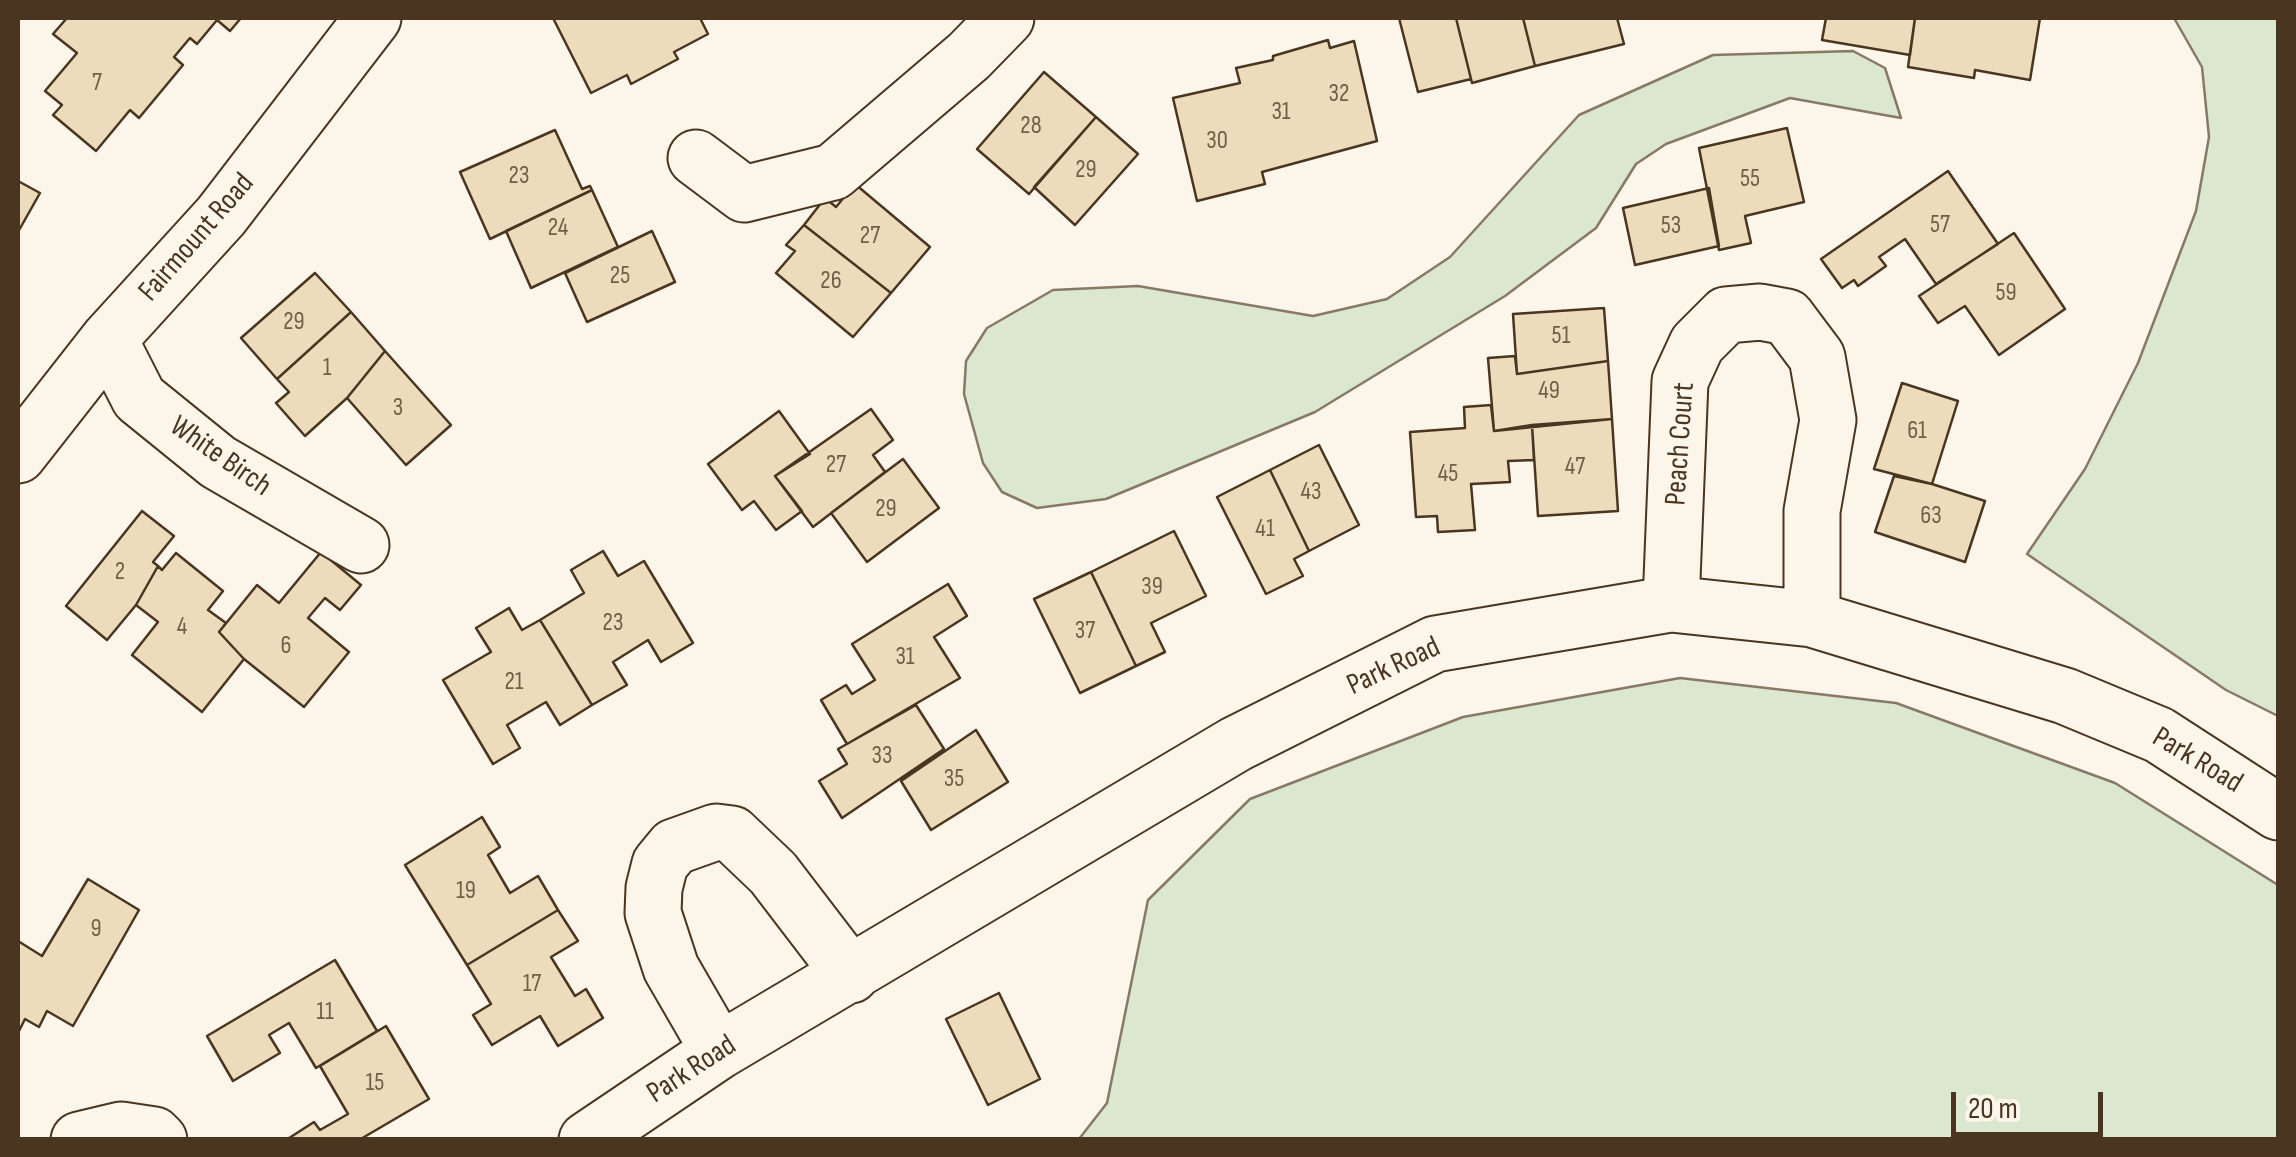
<!DOCTYPE html>
<html>
<head>
<meta charset="utf-8">
<style>
	body { margin:0 }
	#map { position:relative; width:2296px; height:1157px; overflow:hidden; background:#fbf6e9; font-family:"Sofia Sans Condensed",sans-serif }
	canvas { display:block }
	.frame { position:absolute; inset:0; border:20px solid #4a3520; pointer-events:none }
	.scale { position:absolute; left:1951px; top:1092px; width:152px; height:45px; box-sizing:border-box; border:5px solid #4a3520; border-top:0; padding-left:12px; font-size:30px; line-height:35px; white-space:nowrap; color:#4a3520; -webkit-text-stroke:8px #fbf6e9; paint-order:stroke }
</style>
</head>
<body>
<div id="map">
<canvas width="2296" height="1157"></canvas>
<div class="frame"></div>
<div class="scale">20 m</div>
</div>
<script>
const c = document.querySelector('canvas').getContext('2d');
c.lineJoin = 'round';
function fill(path, color) {
  c.fillStyle = color;
  c.fill(path, 'evenodd');
}
function shape(rows) {
  const path = new Path2D();
  for (const r of rows) {
    path.moveTo(r[0], r[1]);
    for (let i = 2; i < r.length; i += 2) path.lineTo(r[i], r[i + 1]);
  }
  return path;
}
function stroke(path, color, width, dash) {
  c.strokeStyle = color;
  c.lineWidth = width;
  c.lineCap = dash ? 'butt' : 'round';
  c.setLineDash(dash || []);
  c.stroke(path);
}
function label(font, color, halo, rows, align = 'center') {
  c.font = font + ' "Sofia Sans Condensed",sans-serif';
  c.lineWidth = 8;
  c.setLineDash([]);
  c.textBaseline = 'middle';
  c.strokeStyle = halo;
  c.fillStyle = color;
  for (const [text, x, y, turn = 0] of rows) {
    c.save();
    c.translate(x, y);
    c.rotate((+turn || 0) * Math.PI / 180);
    c.textAlign = isNaN(turn) ? turn : align;
    if (halo) c.strokeText(text, 0, 0);
    c.fillText(text, 0, 0);
    c.restore();
  }
}
const green = shape([
	[2174,18,2278,18,2278,716,2226,690,2027,554,2085,469,2138,363,2196,211,2209,137,2202,67,2174,18],
	[1853,51,1885,68,1901,118,1790,98,1666,144,1636,164,1596,228,1505,296,1315,412,1106,499,1037,508,1002,492,983,463,964,394,966,361,987,328,1053,290,1138,286,1313,316,1387,299,1450,257,1579,115,1713,55,1853,51],
	[1680,678,1896,703,2115,783,2278,885,2278,1139,1079,1139,1107,1103,1148,900,1250,799,1463,717,1680,678]
]);
fill(green, '#dce7d0');
stroke(green, '#887966', 2.5);
const building = shape([
	[67,18,241,18,230,31,217,20,197,44,190,38,174,57,183,65,139,118,130,110,96,151,53,115,62,105,45,91,77,53,53,34,67,18],
	[553,18,700,18,708,34,674,52,678,59,631,84,627,75,591,93,553,18],
	[1399,18,1456,18,1471,79,1418,92,1399,18],
	[1456,18,1523,18,1535,66,1472,83,1456,18],
	[1523,18,1617,18,1624,44,1535,66,1523,18],
	[1826,18,1915,18,1910,55,1822,40,1826,18],
	[1915,18,2040,18,2030,80,1975,70,1974,78,1908,67,1915,18],
	[1328,40,1330,48,1354,41,1377,141,1262,172,1265,184,1197,201,1173,98,1240,83,1236,68,1273,60,1273,56,1328,40],
	[1044,72,1096,117,1029,194,977,149,1044,72],
	[1096,117,1138,154,1075,225,1034,187,1096,117],
	[1787,128,1804,202,1745,216,1751,243,1719,250,1699,148,1787,128],
	[555,130,582,189,590,186,592,190,490,239,460,172,555,130],
	[1948,171,1998,244,1936,284,1905,239,1879,257,1886,266,1858,286,1854,280,1842,288,1821,259,1948,171],
	[18,181,40,193,18,232,18,181],
	[855,184,930,247,891,293,804,225,825,198,836,207,855,184],
	[1709,188,1719,246,1635,265,1623,208,1709,188],
	[592,190,618,247,531,288,506,231,592,190],
	[804,225,891,293,853,337,776,273,795,251,786,245,804,225],
	[652,231,675,282,587,322,565,273,652,231],
	[2014,233,2065,309,1999,355,1965,306,1938,323,1919,296,2014,233],
	[315,273,351,312,277,379,241,338,315,273],
	[1604,308,1608,361,1517,374,1513,314,1604,308],
	[351,312,385,351,347,398,305,436,276,403,289,392,277,379,351,312],
	[385,351,451,425,406,465,347,398,385,351],
	[1515,356,1517,374,1608,361,1612,419,1494,431,1488,358,1515,356],
	[1902,383,1958,401,1932,484,1874,469,1902,383],
	[1491,405,1494,431,1532,425,1534,460,1508,461,1510,482,1471,484,1475,530,1438,532,1437,516,1416,517,1410,432,1465,428,1464,407,1491,405],
	[871,409,893,440,873,455,885,472,813,527,775,476,871,409],
	[779,411,810,454,775,476,802,511,776,530,754,501,742,510,708,464,779,411],
	[1612,419,1618,511,1538,516,1532,425,1612,419],
	[1319,445,1359,525,1309,551,1270,470,1319,445],
	[903,459,939,508,867,562,831,513,903,459],
	[1270,470,1309,551,1294,559,1303,576,1266,594,1217,497,1270,470],
	[1894,476,1932,484,1985,501,1965,562,1875,532,1894,476],
	[142,511,174,536,153,562,158,566,136,605,107,640,66,606,142,511],
	[1174,531,1206,596,1151,623,1165,652,1136,666,1091,572,1174,531],
	[603,551,618,576,644,561,693,643,661,662,648,640,613,662,627,685,592,705,540,620,584,593,571,570,603,551],
	[321,552,361,585,340,610,325,598,308,618,349,652,304,707,244,659,219,632,257,585,279,603,321,552],
	[176,553,223,591,208,610,226,623,219,632,244,659,202,712,132,655,158,622,136,605,158,566,162,570,176,553],
	[1091,572,1136,666,1080,693,1034,599,1091,572],
	[948,584,967,616,934,637,960,678,847,744,821,700,846,685,852,694,875,680,852,644,948,584],
	[509,608,522,630,540,620,592,705,560,725,546,702,507,725,520,748,493,764,443,680,491,652,476,628,509,608],
	[916,705,944,749,842,818,819,781,847,764,838,749,916,705],
	[976,730,1008,782,931,830,901,781,976,730],
	[482,817,500,847,488,855,510,893,538,876,558,910,467,965,405,865,482,817],
	[88,879,139,910,73,1026,47,1011,39,1027,25,1019,18,1033,18,941,42,956,88,879],
	[558,910,578,941,551,957,575,996,586,989,603,1018,558,1046,540,1016,492,1045,473,1015,491,1004,467,965,558,910],
	[335,960,377,1031,316,1068,289,1023,269,1035,280,1053,233,1081,207,1036,335,960],
	[999,993,1040,1079,988,1105,946,1019,999,993],
	[386,1026,429,1099,359,1140,286,1140,314,1122,320,1130,348,1114,320,1066,386,1026]
]);
fill(building, '#ecdcbc');
stroke(building, '#4a3520', 2.5);
const minor = shape([
	[696,158,744,194,833,172,969,56,1006,18],
	[109,339,139,398,218,462,361,545],
	[18,455,109,339,221,216,373,18],
	[1671,604,1680,381,1697,344,1726,315,1760,312,1787,317,1817,357,1828,420,1812,511,1812,619],
	[719,1051,671,968,653,913,654,888,660,864,674,847,716,832,732,834,773,873,851,975],
	[79,1140,121,1130,154,1135,159,1140],
	[587,1140,719,1051,1236,744,1435,644,1671,604,1812,619,2065,696,2159,735,2278,812]
]);
stroke(minor, '#4a3520', 59);
stroke(minor, '#fbf6e9', 55);
label('25px', '#725f47', null, [
	["7",97,84],
	["32",1339,95],
	["31",1281,113],
	["28",1031,127],
	["30",1217,142],
	["29",1086,171],
	["23",519,177],
	["55",1750,180],
	["57",1940,226],
	["53",1671,227],
	["24",558,229],
	["27",870,237],
	["25",620,277],
	["26",831,282],
	["59",2006,294],
	["29",294,323],
	["51",1561,337],
	["1",327,369],
	["49",1549,392],
	["3",398,409],
	["61",1917,432],
	["27",836,466],
	["47",1575,468],
	["45",1448,475],
	["43",1311,493],
	["29",886,510],
	["63",1931,517],
	["41",1265,530],
	["2",120,573],
	["39",1152,588],
	["23",613,624],
	["4",182,628],
	["37",1085,632],
	["6",286,647],
	["31",905,658],
	["21",514,683],
	["33",882,757],
	["35",954,780],
	["19",466,892],
	["9",96,930],
	["17",532,985],
	["11",325,1013],
	["15",375,1084]
]);
label('30px', '#4a3520', '#fbf6e9', [
	["Fairmount Road",197,238,-49],
	["Peach Court",1681,444,-86],
	["White Birch",220,457,35],
	["Park Road",1394,667,-25],
	["Park Road",2197,761,31],
	["Park Road",692,1070,-33]
]);
</script>
</body>
</html>
